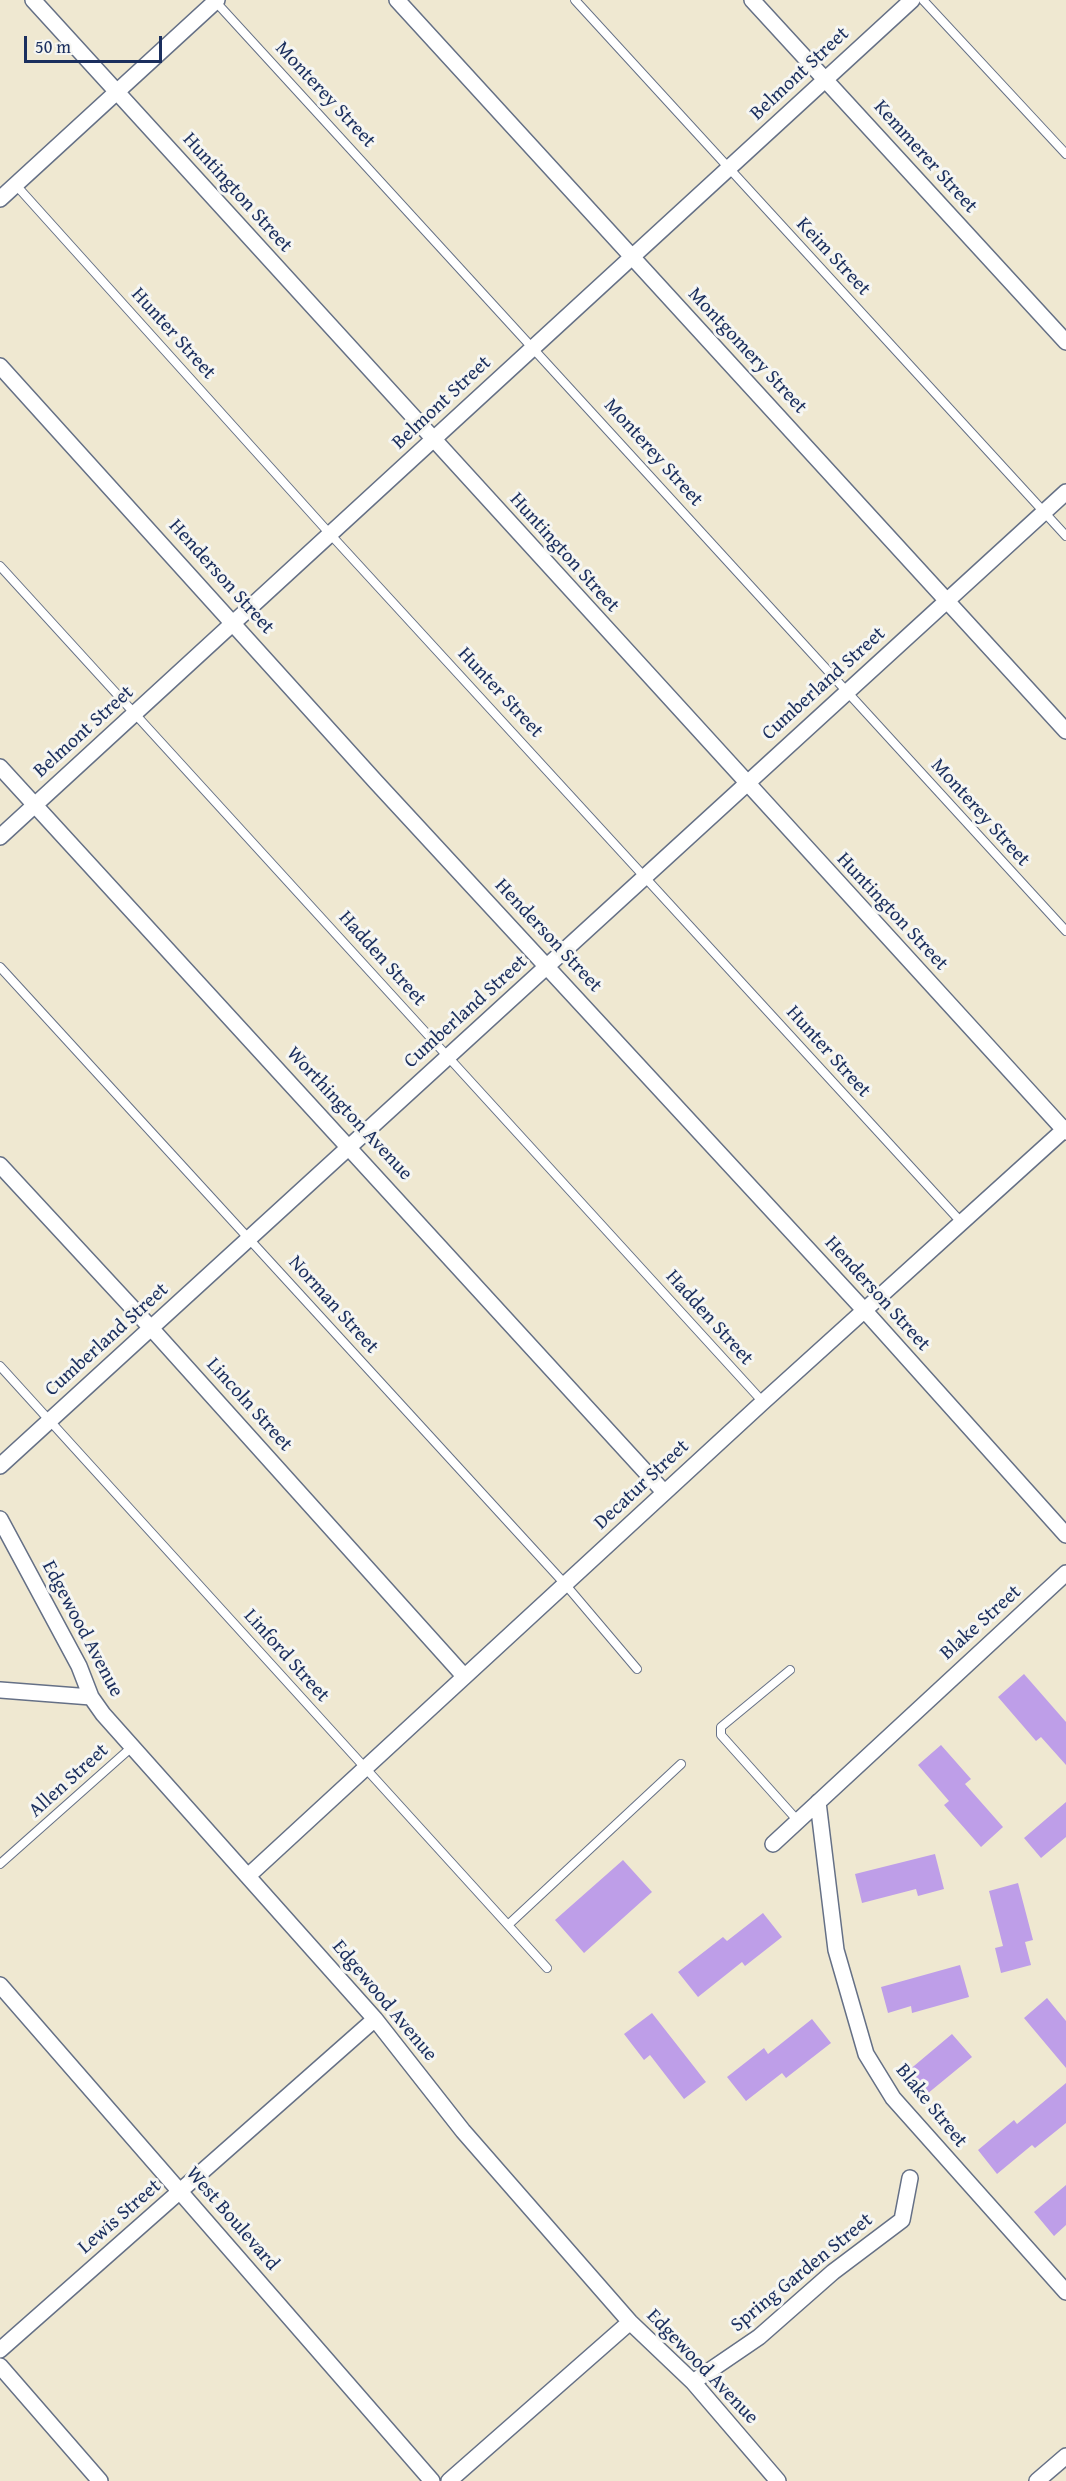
<!DOCTYPE html>
<html>
<head>
<meta charset="utf-8">
<style>
	body { margin:0 }
	#map { position:relative; width:1066px; height:2481px; overflow:hidden; background:#efe8d1; font-family:"Gentium Book Plus",serif }
	canvas { display:block }
	.scale { position:absolute; left:24px; top:36px; width:138px; height:27px; box-sizing:border-box; border:3px solid #1b2f5e; border-top:0; padding-left:8px; font-size:18px; line-height:21px; white-space:nowrap; color:#1b2f5e; -webkit-text-stroke:4px #f6f6f2; paint-order:stroke }
</style>
</head>
<body>
<div id="map">
<canvas width="1066" height="2481"></canvas>
<div class="scale">50 m</div>
</div>
<script>
const c = document.querySelector('canvas').getContext('2d');
c.lineJoin = 'round';
function fill(path, color) {
  c.fillStyle = color;
  c.fill(path, 'evenodd');
}
function shape(rows) {
  const path = new Path2D();
  for (const r of rows) {
    path.moveTo(r[0], r[1]);
    for (let i = 2; i < r.length; i += 2) path.lineTo(r[i], r[i + 1]);
  }
  return path;
}
function stroke(path, color, width, dash) {
  c.strokeStyle = color;
  c.lineWidth = width;
  c.lineCap = dash ? 'butt' : 'round';
  c.setLineDash(dash || []);
  c.stroke(path);
}
function label(font, color, halo, rows, align = 'center') {
  c.font = font + ' "Gentium Book Plus",serif';
  c.lineWidth = 6;
  c.setLineDash([]);
  c.textBaseline = 'middle';
  c.strokeStyle = halo;
  c.fillStyle = color;
  for (const [text, x, y, turn = 0] of rows) {
    c.save();
    c.translate(x, y);
    c.rotate((+turn || 0) * Math.PI / 180);
    c.textAlign = isNaN(turn) ? turn : align;
    if (halo) c.strokeText(text, 0, 0);
    c.fillText(text, 0, 0);
    c.restore();
  }
}
fill(shape([
	[1024,1674,1066,1722,1066,1765,1041,1737,1036,1741,998,1697],
	[941,1745,971,1779,965,1784,1003,1827,981,1847,944,1805,949,1801,918,1765],
	[1066,1802,1066,1837,1041,1858,1024,1838],
	[935,1854,944,1889,918,1896,916,1889,862,1903,855,1874],
	[623,1860,652,1892,584,1953,555,1920],
	[1018,1883,1033,1940,1025,1942,1031,1965,1001,1973,995,1948,1003,1946,989,1891],
	[763,1913,782,1937,745,1966,742,1962,698,1997,678,1972,723,1937,727,1941],
	[960,1965,969,1997,912,2013,911,2006,888,2013,881,1987],
	[1047,1998,1066,2021,1066,2068,1024,2018],
	[652,2013,706,2082,684,2099,650,2055,644,2060,624,2034],
	[812,2019,831,2043,786,2078,782,2073,746,2101,727,2077,764,2048,768,2054],
	[952,2034,972,2057,927,2094,908,2071],
	[1066,2083,1066,2123,1035,2148,1032,2145,997,2174,978,2150,1014,2120,1017,2124],
	[1066,2185,1066,2225,1054,2236,1034,2212]
]), '#be9ee8');
const service = shape([
	[575,0,1066,536],
	[923,0,1066,154],
	[215,1,1066,931],
	[15,184,330,534,962,1223],
	[0,566,763,1402],
	[0,967,565,1584,637,1669],
	[0,1366,547,1968],
	[790,1670,721,1727,721,1735,798,1821],
	[0,1864,133,1746],
	[508,1925,681,1764]
]);
const minor = shape([
	[33,0,1066,1132],
	[397,0,1066,731],
	[752,0,1066,342],
	[0,199,217,0],
	[0,366,376,782,865,1311,1066,1535],
	[0,767,664,1492],
	[0,837,912,0],
	[0,1165,151,1328,464,1676],
	[0,1466,1066,492],
	[0,1519,79,1666,91,1697,103,1714,375,2019,463,2131,630,2322,693,2382,778,2481],
	[0,1690,91,1697],
	[818,1802,836,1950,866,2054,893,2098,1066,2292],
	[773,1844,1066,1573],
	[248,1876,763,1402,1066,1128],
	[0,1985,432,2481],
	[0,2350,375,2019],
	[0,2366,100,2481],
	[693,2382,759,2337,833,2272,902,2220,910,2178],
	[449,2481,630,2322],
	[1037,2481,1066,2456]
]);
stroke(service, '#657086', 10);
stroke(minor, '#657086', 18);
stroke(service, '#fff', 8);
stroke(minor, '#fff', 15);
label('20px', '#1b2f5e', '#f6f6f2', [
	["Belmont Street",800,74,-43],
	["Monterey Street",325,95,47],
	["Kemmerer Street",925,157,48],
	["Huntington Street",237,193,48],
	["Keim Street",833,257,47],
	["Hunter Street",173,334,48],
	["Montgomery Street",747,351,47],
	["Belmont Street",442,403,-43],
	["Monterey Street",653,453,48],
	["Huntington Street",564,553,48],
	["Henderson Street",221,577,48],
	["Cumberland Street",824,684,-42],
	["Hunter Street",500,693,47],
	["Belmont Street",84,732,-42],
	["Monterey Street",980,813,48],
	["Huntington Street",892,912,47],
	["Henderson Street",548,936,47],
	["Hadden Street",382,959,48],
	["Cumberland Street",466,1012,-42],
	["Hunter Street",828,1052,48],
	["Worthington Avenue",349,1114,47],
	["Henderson Street",877,1294,48],
	["Norman Street",333,1305,48],
	["Hadden Street",709,1318,48],
	["Cumberland Street",107,1340,-42],
	["Lincoln Street",249,1405,48],
	["Decatur Street",642,1485,-43],
	["Blake Street",981,1623,-42],
	["Edgewood Avenue",82,1629,62],
	["Linford Street",286,1656,48],
	["Allen Street",69,1781,-42],
	["Edgewood Avenue",384,2001,50],
	["Blake Street",931,2106,51],
	["Lewis Street",120,2217,-41],
	["West Boulevard",232,2219,49],
	["Spring Garden Street",802,2273,-39],
	["Edgewood Avenue",702,2367,46]
]);
</script>
</body>
</html>
